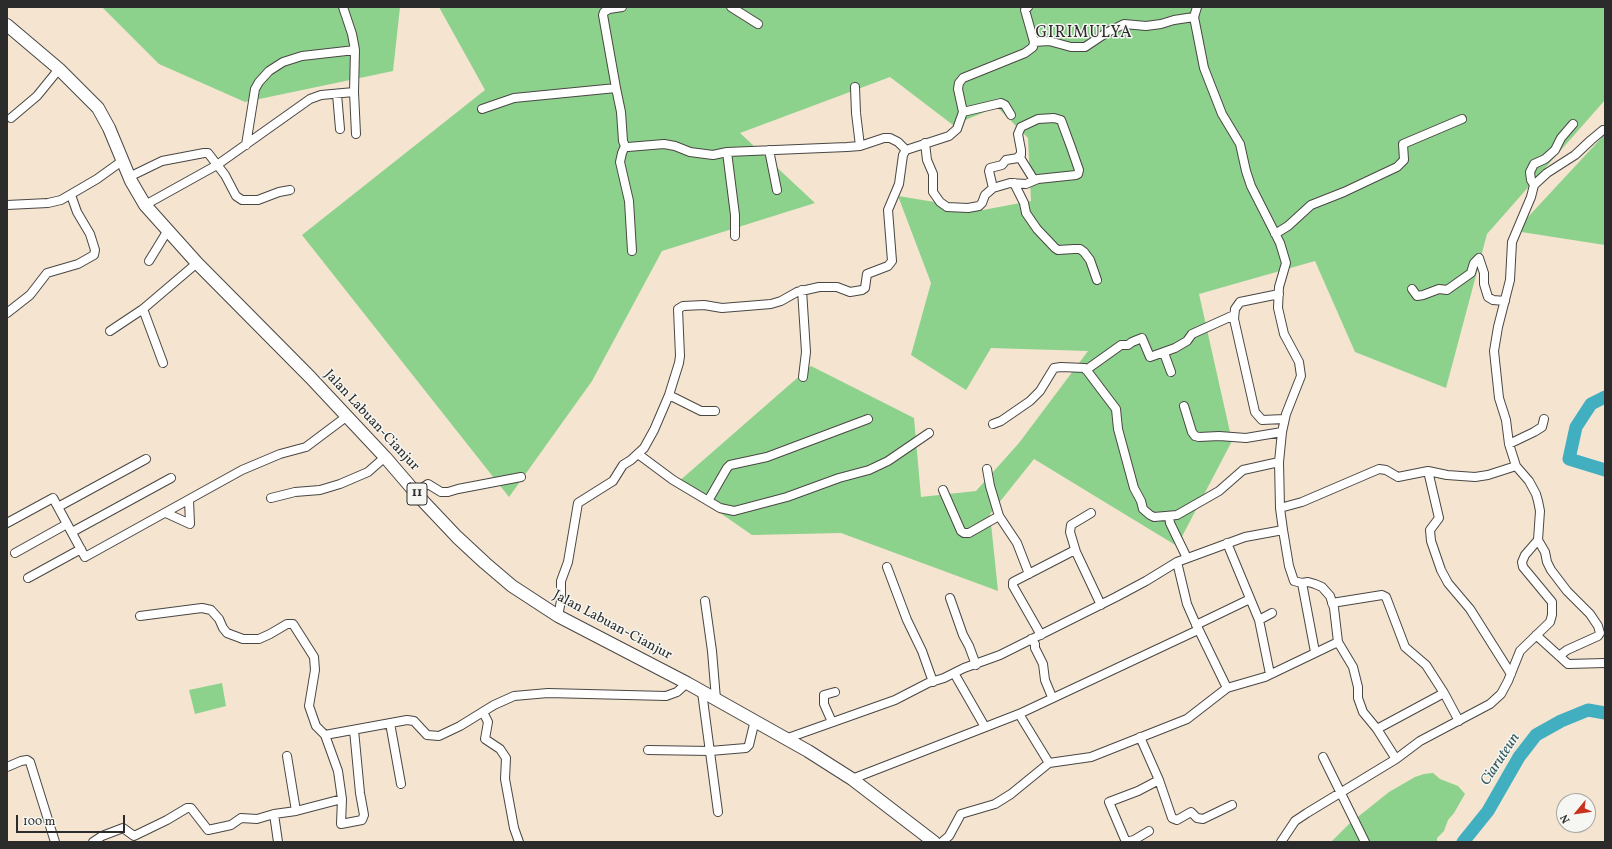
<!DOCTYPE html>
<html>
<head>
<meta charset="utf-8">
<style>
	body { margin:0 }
	#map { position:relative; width:1612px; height:849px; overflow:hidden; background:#f4e4d0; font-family:Vollkorn,serif }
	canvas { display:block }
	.frame { position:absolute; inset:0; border:8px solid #2b2b2b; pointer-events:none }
	.north { position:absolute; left:1556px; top:793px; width:40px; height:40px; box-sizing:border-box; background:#f6f6f2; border:1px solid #a5a5a2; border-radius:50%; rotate:241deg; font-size:11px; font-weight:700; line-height:16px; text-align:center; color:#2b2b2b }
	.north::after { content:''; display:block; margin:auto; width:14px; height:18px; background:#c8321e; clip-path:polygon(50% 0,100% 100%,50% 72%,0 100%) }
	.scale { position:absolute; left:16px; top:815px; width:109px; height:18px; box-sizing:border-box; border:2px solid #2b2b2b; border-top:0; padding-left:5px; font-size:12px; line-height:14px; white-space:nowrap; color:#2b2b2b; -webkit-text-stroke:3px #f6f6f2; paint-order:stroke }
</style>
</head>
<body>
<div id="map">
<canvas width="1612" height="849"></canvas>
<div class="frame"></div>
<div class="north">N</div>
<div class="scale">100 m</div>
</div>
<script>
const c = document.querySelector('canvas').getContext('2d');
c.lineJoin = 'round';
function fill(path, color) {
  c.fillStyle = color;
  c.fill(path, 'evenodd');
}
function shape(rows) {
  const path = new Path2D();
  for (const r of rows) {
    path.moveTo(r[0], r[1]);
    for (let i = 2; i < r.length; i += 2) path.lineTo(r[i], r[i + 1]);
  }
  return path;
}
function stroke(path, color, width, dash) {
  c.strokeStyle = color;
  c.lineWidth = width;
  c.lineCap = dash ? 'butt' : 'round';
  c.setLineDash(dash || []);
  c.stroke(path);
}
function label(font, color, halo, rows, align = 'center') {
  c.font = font + ' Vollkorn,serif';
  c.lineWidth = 3;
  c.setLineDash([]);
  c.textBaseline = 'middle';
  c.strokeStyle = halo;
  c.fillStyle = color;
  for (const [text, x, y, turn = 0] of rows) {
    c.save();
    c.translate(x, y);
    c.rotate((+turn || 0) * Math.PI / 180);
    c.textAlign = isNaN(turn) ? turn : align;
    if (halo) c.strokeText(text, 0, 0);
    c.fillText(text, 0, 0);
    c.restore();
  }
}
fill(shape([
	[102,7,400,7,393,71,245,102,159,64],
	[439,7,1605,7,1605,100,1487,234,1446,388,1355,352,1315,261,1199,294,1232,441,1177,546,1034,459,990,514,998,591,841,533,752,535,677,483,811,366,914,418,921,497,976,491,1019,443,1088,351,991,348,966,390,911,355,931,283,898,196,983,210,1031,201,1028,138,997,107,953,125,890,77,740,133,815,203,662,251,592,381,509,497,302,235,485,90],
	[1605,134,1605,245,1515,231],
	[222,683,226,706,195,714,189,690],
	[1433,773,1440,779,1458,786,1465,794,1454,813,1448,820,1444,831,1437,838,1437,842,1331,842,1349,824,1389,792,1415,777,1424,774]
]), '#8cd28c');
stroke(shape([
	[1605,397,1591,404,1576,427,1569,459,1605,470],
	[1463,842,1488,811,1519,757,1536,735,1561,721,1588,710,1605,713]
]), '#42afc0', 13);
const minor = shape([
	[343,7,352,34,355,50,354,92,356,134],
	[731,7,758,24],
	[1034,42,1049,41,1071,47,1085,47,1106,33,1124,24,1146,26,1161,24,1174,20,1194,17],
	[855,87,856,113,860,146],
	[616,88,603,15,604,12,609,9,622,7],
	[337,94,340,129],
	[482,109,514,98,616,88,621,112,623,141,625,146,628,147,664,144,675,146,690,152,713,155,727,152,847,147,860,146,884,138,890,138,898,142,906,150],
	[963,112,1001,103,1005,105,1011,115],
	[11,118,37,96,59,69],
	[925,143,927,160,933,174,933,192,940,202,947,207,968,208,979,206,982,203,985,195,993,188,1010,183,1026,184,1038,179,1076,175,1078,174,1079,170,1071,147,1061,120,1054,118,1038,119,1021,127,1018,134,1021,150,1021,155,1018,158,1006,160,1002,165,990,168,989,171,993,188],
	[246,145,255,89,259,82,269,71,283,62,302,56,355,50],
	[625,146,622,153,620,162,629,201,632,251],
	[769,150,777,190],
	[727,152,735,215,735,236],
	[1019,156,1034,180],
	[129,177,162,161,204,153,208,153,225,175,236,196,242,200,258,200,279,192,290,190],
	[1014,183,1024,203,1026,213,1037,229,1055,248,1058,250,1074,249,1080,249,1084,252,1090,260,1097,280],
	[1534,185,1547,173,1575,155,1591,140,1603,130,1605,130],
	[7,205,48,203,61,200,97,179,122,161],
	[145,205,217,165,310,99,321,95,354,92],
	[1275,234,1288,226,1311,205,1344,192,1397,167,1404,160,1403,144,1462,119],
	[149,261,168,230],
	[1412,289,1417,296,1423,295,1439,289,1447,290,1471,273,1474,263,1479,258,1484,273,1484,284,1488,297,1493,300,1505,301],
	[802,290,806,352,803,377],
	[1279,294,1240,302,1235,309,1234,319,1255,412,1262,420,1284,419],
	[143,309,163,363],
	[7,313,30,295,47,273,78,264,94,255,95,250,90,234,77,212,71,195],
	[110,331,143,309,197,263],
	[1164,353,1171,372],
	[1086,370,1121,345,1128,345,1132,342,1142,338,1150,357,1175,348,1187,341,1192,334,1234,315],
	[669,395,701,411,715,411],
	[1184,406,1192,432,1195,436,1199,437,1219,436,1246,438,1282,432],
	[993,424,1001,421,1030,401,1040,391,1054,368,1061,367,1085,368,1116,409,1118,429,1134,488,1141,501,1143,509,1150,515,1154,517,1177,515,1219,491,1243,470,1279,462],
	[1509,444,1534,432,1542,427,1544,419],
	[638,454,673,480,720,508,734,511,787,497,839,478,869,470,888,461,929,433],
	[987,469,990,486,999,516,1017,543,1029,574],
	[1428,471,1439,518,1430,530,1431,541,1441,570,1448,583,1470,609,1511,674],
	[943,490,961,531,964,533,969,533,999,516],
	[416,492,428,484,441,492,448,492,458,489,521,477],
	[271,498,295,492,320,490,340,484,368,472,385,457],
	[708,501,727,468,730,465,767,457,868,419],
	[58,507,146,459],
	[1280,508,1302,502,1379,469,1386,470,1398,477,1428,471,1447,475,1475,477,1488,475,1516,466],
	[166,513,190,524,189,500],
	[1091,513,1071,525,1070,532,1076,552,1101,605],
	[1169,516,1170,523,1187,558],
	[7,523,53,498,85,557,242,470,280,454,306,447,346,417],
	[1283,530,1289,566,1294,581,1302,583,1308,582,1315,584,1322,587,1330,596,1334,608,1338,642,1353,667,1358,687,1358,698,1363,712,1377,729,1396,759],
	[72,532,171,478],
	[1538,540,1545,552,1547,562,1551,570,1567,591,1590,614,1598,626,1600,633,1598,636,1567,650,1559,656],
	[1227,543,1259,620,1272,613],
	[15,553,67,524],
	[1177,562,1187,604,1194,620,1227,688],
	[887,567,907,620,922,651,933,682],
	[28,578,81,549],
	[1302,583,1315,652],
	[950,598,963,635,969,646,976,665],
	[705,601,712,651,716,699],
	[1332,603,1382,595,1386,597,1405,647,1426,665,1444,693,1459,721],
	[140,616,194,609,202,608,211,610,219,619,223,628,227,633,243,639,259,639,270,634,287,624,293,624,314,657,315,670,309,706,316,726,325,735],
	[558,616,561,601,561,581,568,562,578,503,613,481,623,465,631,460,644,448,654,430,669,395,679,363,680,356,678,309,683,306,704,305,722,308,771,304,781,301,797,292,819,287,837,287,850,292,862,290,865,288,867,274,888,266,892,261,888,210,899,184,903,155,906,150,949,136,957,129,963,112,958,89,959,83,963,78,1025,53,1033,47,1034,42,1025,10,1028,7],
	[1259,620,1270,674],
	[1196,625,1250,599],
	[1041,635,1013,586,1013,582,1075,550],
	[1536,635,1568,664,1605,663],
	[1031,639,1035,644,1035,648,1043,664,1045,680,1052,697],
	[954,673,985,727],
	[702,692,718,812],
	[483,712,488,722,485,739,500,749,506,758,505,779,514,828,519,842],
	[1019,714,1049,763],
	[832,722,824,704,824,695,835,692],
	[390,723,401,784],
	[1377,729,1444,693],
	[1140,737,1159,780,1172,818,1177,820,1191,812,1197,818,1203,819,1232,805],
	[788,738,895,700,928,683,944,678,964,668,1000,655,1116,597,1146,581,1177,562,1245,537,1283,530,1280,508,1279,462,1282,432,1286,414,1301,376,1299,362,1284,334,1278,308,1279,287,1286,263,1280,243,1251,186,1246,171,1240,144,1222,114,1204,68,1194,17,1197,7],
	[648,750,710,751,746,748,749,745,755,720],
	[287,756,296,811],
	[1323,757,1365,842],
	[7,767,21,761,27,760,30,762,55,842],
	[852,779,1019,714,1198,630],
	[342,799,341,824,362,820,364,815,360,793,354,730],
	[274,814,278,842],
	[1149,831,1134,840,1126,842,1109,802,1138,791,1159,780],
	[93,842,102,836,123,828,134,836,167,820,187,808,191,808,208,830,231,825,241,818,257,819,274,814,296,811,342,799,338,771,325,735,407,720,414,721,427,735,439,736,460,726,494,705,514,696,548,693,666,696,677,692,687,683],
	[942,842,949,836,961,814,995,804,1011,794,1049,763,1091,757,1187,719,1227,688,1265,677,1338,642],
	[1281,842,1295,821,1307,813,1396,759,1420,741,1490,704,1501,694,1508,681,1520,651,1550,622,1552,615,1552,602,1523,567,1522,562,1525,555,1538,540,1540,511,1538,501,1536,494,1529,481,1516,466,1509,444,1506,420,1499,398,1494,351,1498,327,1510,280,1512,242,1531,197,1534,185,1531,180,1530,172,1534,164,1545,159,1555,150,1561,138,1573,124]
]);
const highway = shape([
	[7,25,59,69,98,108,109,128,131,181,145,205,197,263,310,377,385,457,422,500,457,537,485,563,512,586,558,616,687,683,808,751,852,779,934,842]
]);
stroke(minor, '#494744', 10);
stroke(highway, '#494744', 14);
stroke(minor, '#fff', 8);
stroke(highway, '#fff', 12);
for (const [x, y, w] of [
	[417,494,20]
]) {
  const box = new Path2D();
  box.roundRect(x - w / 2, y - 11, w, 22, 3);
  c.fillStyle = '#f6f6f2';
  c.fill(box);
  stroke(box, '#2b2b2b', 1);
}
label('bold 13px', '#2b2b2b', null, [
	["11",417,494]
]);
label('14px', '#2b2b2b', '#f6f6f2', [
	["Jalan Labuan-Cianjur",371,421,47],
	["Jalan Labuan-Cianjur",612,626,28]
]);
label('italic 15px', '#33595f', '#f6f6f2', [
	["Ciaruteun",1501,760,-57]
]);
c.letterSpacing = '1px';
label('16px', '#2b2b2b', '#f6f6f2', [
	["GIRIMULYA",1084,34]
]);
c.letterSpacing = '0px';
</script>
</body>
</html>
